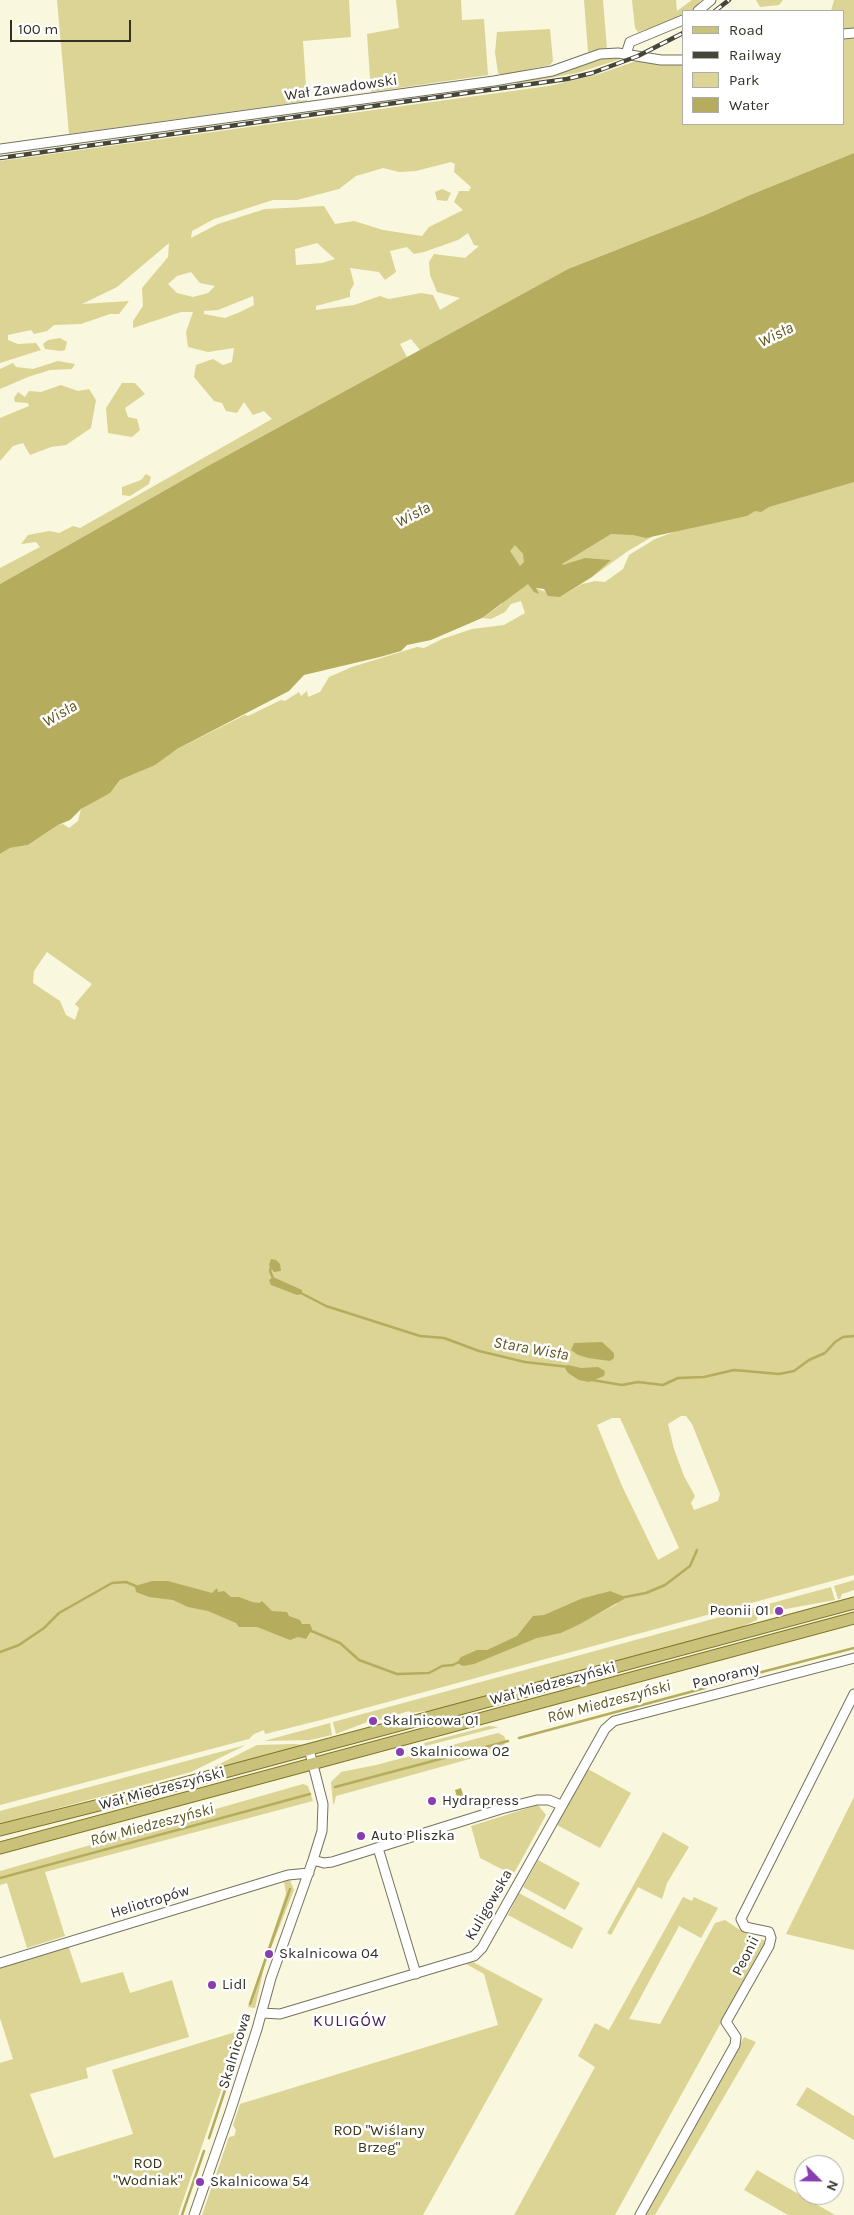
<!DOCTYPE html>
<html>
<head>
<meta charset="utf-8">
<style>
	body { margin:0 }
	#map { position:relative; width:854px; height:2215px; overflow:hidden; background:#f9f7de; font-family:Karla,sans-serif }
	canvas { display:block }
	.legend { position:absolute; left:682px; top:10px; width:162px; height:115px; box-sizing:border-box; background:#fff; border:1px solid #adada9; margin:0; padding:6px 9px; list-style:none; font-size:15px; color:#323128 }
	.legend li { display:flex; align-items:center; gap:10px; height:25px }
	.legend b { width:25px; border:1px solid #adada9 }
	.north { position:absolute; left:794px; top:2155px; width:50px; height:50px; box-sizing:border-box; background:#fff; border:1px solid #adada9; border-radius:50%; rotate:113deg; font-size:14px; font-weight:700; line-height:20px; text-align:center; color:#323128 }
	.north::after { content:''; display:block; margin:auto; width:18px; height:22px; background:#893eb0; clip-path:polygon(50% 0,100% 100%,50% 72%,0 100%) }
	.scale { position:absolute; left:10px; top:20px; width:121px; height:22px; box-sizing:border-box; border:2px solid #323128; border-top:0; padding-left:6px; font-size:15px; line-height:18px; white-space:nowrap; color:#323128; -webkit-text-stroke:4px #fff; paint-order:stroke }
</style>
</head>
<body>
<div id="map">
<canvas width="854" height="2215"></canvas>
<ul class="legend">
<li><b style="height:6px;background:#cac27b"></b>Road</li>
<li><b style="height:6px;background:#46453a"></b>Railway</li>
<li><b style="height:14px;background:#dbd494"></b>Park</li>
<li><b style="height:14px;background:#b6ac5e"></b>Water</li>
</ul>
<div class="north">N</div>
<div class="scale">100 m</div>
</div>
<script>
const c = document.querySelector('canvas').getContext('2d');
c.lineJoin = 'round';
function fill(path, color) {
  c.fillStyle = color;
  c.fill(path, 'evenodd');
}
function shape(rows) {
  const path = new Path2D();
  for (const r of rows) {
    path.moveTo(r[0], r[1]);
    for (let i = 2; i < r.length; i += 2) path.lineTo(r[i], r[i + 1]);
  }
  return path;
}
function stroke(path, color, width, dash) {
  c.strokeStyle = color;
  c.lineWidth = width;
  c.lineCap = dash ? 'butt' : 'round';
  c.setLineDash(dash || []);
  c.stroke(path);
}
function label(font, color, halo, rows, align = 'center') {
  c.font = font + ' Karla,sans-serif';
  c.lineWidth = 5;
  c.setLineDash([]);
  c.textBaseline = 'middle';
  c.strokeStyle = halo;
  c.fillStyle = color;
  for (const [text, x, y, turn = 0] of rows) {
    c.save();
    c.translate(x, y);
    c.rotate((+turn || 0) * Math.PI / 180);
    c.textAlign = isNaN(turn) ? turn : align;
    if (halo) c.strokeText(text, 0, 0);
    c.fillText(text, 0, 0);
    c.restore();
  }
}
fill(shape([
	[57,0,349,0,351,37,303,41,307,101,69,134],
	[396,0,461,0,462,20,484,19,488,75,371,92,367,34,399,28],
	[584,0,603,0,607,49,588,52],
	[632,0,676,0,677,11,692,0,701,0,693,11,683,11,683,17,638,32,635,28],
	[756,0,783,0,779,5,760,7],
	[834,0,854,0,854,28,843,30,843,11,831,11],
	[550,29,553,61,550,65,502,75,498,73,495,52,497,32],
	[854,37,854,153,750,195,705,215,568,269,420,350,411,339,400,344,407,357,206,467,0,584,0,568,40,547,36,542,21,544,28,535,49,531,59,533,73,526,80,528,272,419,264,411,253,415,244,402,237,413,226,411,222,403,214,401,194,377,196,365,213,359,223,365,232,362,234,348,208,352,188,347,186,332,193,312,181,312,133,328,133,321,143,306,142,288,168,257,169,243,117,287,82,304,129,301,119,314,110,314,81,324,54,325,47,331,34,334,31,330,8,335,8,340,18,344,36,343,41,350,0,363,0,161,549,86,599,74,636,61,669,65,683,64,683,124,843,124,843,38],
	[451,162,455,164,454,172,471,187,469,191,459,191,454,202,463,210,429,227,422,236,383,230,354,221,335,224,324,206,265,209,218,224,191,238,192,231,214,219,273,200,297,200,339,189,356,176,383,168,399,172,416,171],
	[468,233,474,245,479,246,465,258,434,254,429,262,430,275,437,292,460,298,440,310,433,295,421,293,389,299,380,296,354,305,316,310,316,306,350,297,350,291,354,284,350,268,379,272,385,280,396,272,390,251,407,247,414,254,424,252,458,240],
	[317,243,335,259,322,263,296,265,295,249],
	[191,272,200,283,215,286,208,293,193,297,177,293,168,284,177,276],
	[253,296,254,305,240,312,225,318,204,314,204,311,218,310],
	[612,58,624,58,577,73,517,84,517,82,554,74,600,59],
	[442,189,451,193,447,201,437,200,435,192],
	[60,338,67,342,65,350,61,351,45,349,43,344,48,340],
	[58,361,75,364,72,369,50,370,28,377,0,389,0,369,13,363,16,367,33,369],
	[122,383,135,383,145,394,125,408,128,417,137,419,140,430,132,437,108,433,106,408],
	[61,385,78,391,89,389,96,400,91,428,66,445,51,447,30,455,23,443,13,446,0,461,0,418,29,406,28,403,15,402,14,398,18,392,25,397,29,391,41,392],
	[854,434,854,1575,325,1719,265,1734,264,1730,254,1734,249,1739,0,1805,0,854,10,848,28,845,58,825,63,824,69,828,78,821,81,809,114,788,120,780,141,771,177,749,245,715,248,716,281,700,285,701,299,692,301,696,307,691,308,697,320,692,329,677,352,667,417,647,424,648,442,639,472,629,504,625,525,613,521,601,511,604,505,612,491,619,482,618,502,604,506,553,516,541,523,554,535,588,560,597,582,584,595,581,605,582,623,569,629,555,655,539,679,530,666,533],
	[47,952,92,984,75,1004,79,1008,75,1020,66,1015,60,1001,33,983,34,971],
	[681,1416,686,1416,692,1424,720,1494,718,1501,694,1510,691,1503,695,1496,684,1476,674,1449,668,1424],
	[612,1418,620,1418,679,1548,658,1560,622,1486,597,1425],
	[610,1591,617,1604,561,1633,553,1631,583,1598],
	[146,474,151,477,149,484,130,496,122,495,122,487,141,480],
	[606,528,657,534,628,551,592,577,600,569,558,566],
	[854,1580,854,1590,842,1594,840,1599,838,1599,834,1586],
	[831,1587,835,1600,775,1611,775,1613,757,1618,757,1620,739,1628,441,1709,410,1713,409,1711,376,1721,375,1719,336,1734,333,1722],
	[330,1723,332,1735,310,1740,264,1741],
	[489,1726,499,1727,425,1746,424,1743],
	[498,1733,504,1736,506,1741,502,1750,336,1796,334,1805,333,1803,331,1782,341,1772,376,1765],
	[294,1744,305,1745,204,1772,257,1745],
	[246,1745,191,1772,0,1824,0,1811],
	[588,1769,631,1793,600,1848,557,1825],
	[303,1784,308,1786,313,1801,45,1872,65,1936,27,1948,7,1883,0,1885,0,1871],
	[854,1797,854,1950,786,1934],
	[538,1805,546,1815,513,1875,480,1858,471,1826],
	[663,1832,689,1847,667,1883,662,1899,638,1887,611,1935,607,1933],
	[538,1860,580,1883,565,1910,523,1887],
	[290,1880,294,1890,265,1963,255,2008,248,2007,286,1894,284,1882],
	[519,1893,583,1928,572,1949,508,1915],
	[683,1897,692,1901,694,1897,718,1908,701,1938,679,1926,629,2019,660,2024,715,1923,725,1920,743,1932,766,1941,615,2215,514,2215,595,2067,578,2056,595,2023,609,2030],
	[68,1945,81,1983,123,1972,130,1993,172,1980,189,2037,86,2068,88,2078,30,2094,54,2158,133,2134,112,2070,242,2030,178,2215,0,2215,0,2063,13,2059,0,2018,0,1966],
	[473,1962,543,1999,423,2215,202,2215,229,2137,234,2136,235,2134,236,2130,233,2125,240,2104,498,2025,484,1974,466,1964],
	[744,2037,756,2042,655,2215,644,2215],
	[807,2087,854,2116,854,2140,796,2105],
	[757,2170,835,2215,788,2215,744,2190]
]), '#dbd494');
fill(shape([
	[854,153,854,482,769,507,761,512,755,511,747,516,646,538,633,535,611,534,562,564,563,565,585,558,611,560,592,577,560,597,548,596,544,589,536,588,539,594,534,592,528,584,482,618,431,640,407,645,401,651,380,657,304,675,289,691,177,749,155,765,120,780,110,793,81,809,70,820,58,825,28,845,10,848,0,854,0,584,206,467,568,269,705,215,750,195],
	[515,545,523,554,524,562,520,566,510,551],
	[271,1259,276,1260,280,1264,281,1271,274,1272,269,1265],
	[273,1277,302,1290,302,1294,297,1295,271,1285,269,1280],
	[602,1342,614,1353,614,1358,610,1361,588,1358,578,1355,571,1350,574,1343],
	[568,1365,581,1368,598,1367,605,1371,604,1376,589,1382,579,1380,568,1373,565,1368],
	[152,1581,168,1581,212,1593,217,1588,218,1592,224,1591,231,1597,239,1597,252,1602,259,1603,262,1601,272,1611,287,1612,289,1616,300,1620,302,1624,310,1624,312,1629,306,1639,298,1637,290,1640,257,1627,239,1627,236,1623,208,1611,188,1607,173,1600,149,1597,136,1592,135,1586],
	[610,1591,623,1596,624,1599,580,1624,561,1633,537,1638,474,1664,463,1666,457,1663,461,1657,477,1650,487,1650,517,1636,533,1616,544,1615,583,1598],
	[461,1788,466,1805,460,1807,455,1790]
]), '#b6ac5e');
stroke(shape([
	[271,1267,270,1271,273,1278],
	[299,1292,326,1306,420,1336,444,1338,479,1351,525,1362,569,1367],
	[592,1380,622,1385,638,1382,663,1385,678,1378,704,1377,734,1370,779,1374,794,1371,809,1360,825,1353,835,1342,843,1337,854,1336],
	[620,1598,646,1593,665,1585,690,1566,697,1550],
	[309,1630,340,1643,359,1660,397,1674,429,1673,442,1666,453,1665,459,1662],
	[0,1652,19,1645,44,1628,59,1613,112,1583,126,1582,138,1587],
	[712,1685,854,1648],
	[519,1738,705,1688],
	[335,1787,508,1741],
	[0,1878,310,1794],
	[250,2004,290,1889],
	[209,2138,234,2063],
	[182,2215,204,2151]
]), '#b6ac5e', 2.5);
const minor = shape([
	[698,11,711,0],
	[843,34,854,33],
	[626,54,630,42,683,20],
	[0,149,494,81,552,71,600,54,618,53,661,60,683,60],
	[378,1848,416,1974],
	[313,1860,324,1863,332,1862,501,1809,537,1800,549,1800,561,1805],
	[0,1963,288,1875,309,1873],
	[262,2013,280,2014,474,1956,482,1948,605,1729,614,1721,854,1658],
	[194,2215,230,2112,257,2029,271,1978,313,1860,322,1831,323,1804,309,1749],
	[640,2215,735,2045,736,2037,726,2022,769,1946,771,1938,769,1932,745,1927,741,1919,854,1694]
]);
const major = shape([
	[0,1830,147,1793,854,1603],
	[0,1848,854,1618]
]);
stroke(minor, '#75735d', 11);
stroke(major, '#7e7525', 13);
stroke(minor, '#fff', 9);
stroke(major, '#cac27b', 11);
const rail = shape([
	[715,11,729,0],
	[0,158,567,79,592,73,638,56,683,33]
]);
stroke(rail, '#46453a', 4.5);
stroke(rail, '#fff', 2.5, [8]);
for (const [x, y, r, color] of [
	[779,1611,5,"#893eb0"],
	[373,1721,5,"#893eb0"],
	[400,1752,5,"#893eb0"],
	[432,1801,5,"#893eb0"],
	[361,1836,5,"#893eb0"],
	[269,1954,5,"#893eb0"],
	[212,1985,5,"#893eb0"],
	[200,2182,5,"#893eb0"]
]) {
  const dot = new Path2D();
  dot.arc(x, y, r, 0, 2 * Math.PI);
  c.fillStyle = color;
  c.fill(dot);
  stroke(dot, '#fff', 2);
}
label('15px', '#323128', '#fff', [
	["Wał Zawadowski",341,88,-8],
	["Panoramy",726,1676,-14],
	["Wał Miedzeszyński",553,1684,-15],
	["Wał Miedzeszyński",162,1789,-15],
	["Heliotropów",150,1902,-17],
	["Kuligowska",489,1905,-60],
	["Peonii",746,1956,-63],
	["Skalnicowa",235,2051,-73]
]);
label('15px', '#323128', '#fff', [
	["Peonii 01",769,1611,"right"],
	["Skalnicowa 01",383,1721],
	["Skalnicowa 02",410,1752],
	["Hydrapress",442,1801],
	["Auto Pliszka",371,1836],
	["Skalnicowa 04",279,1954],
	["Lidl",222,1985],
	["Skalnicowa 54",210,2182]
], 'left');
label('15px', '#393512', '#fff', [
	["ROD \"Wiślany",379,2131],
	["Brzeg\"",379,2148],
	["ROD",148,2164],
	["\"Wodniak\"",148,2181]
]);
label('italic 16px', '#5f581e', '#fff', [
	["Wisła",776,335,-26],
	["Wisła",413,515,-27],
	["Wisła",60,714,-30],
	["Stara Wisła",531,1349,10],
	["Rów Miedzeszyński",609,1702,-15],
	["Rów Miedzeszyński",152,1825,-15]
]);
c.letterSpacing = '1px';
label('16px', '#431f56', '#fff', [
	["KULIGÓW",350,2021]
]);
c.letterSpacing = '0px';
</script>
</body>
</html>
